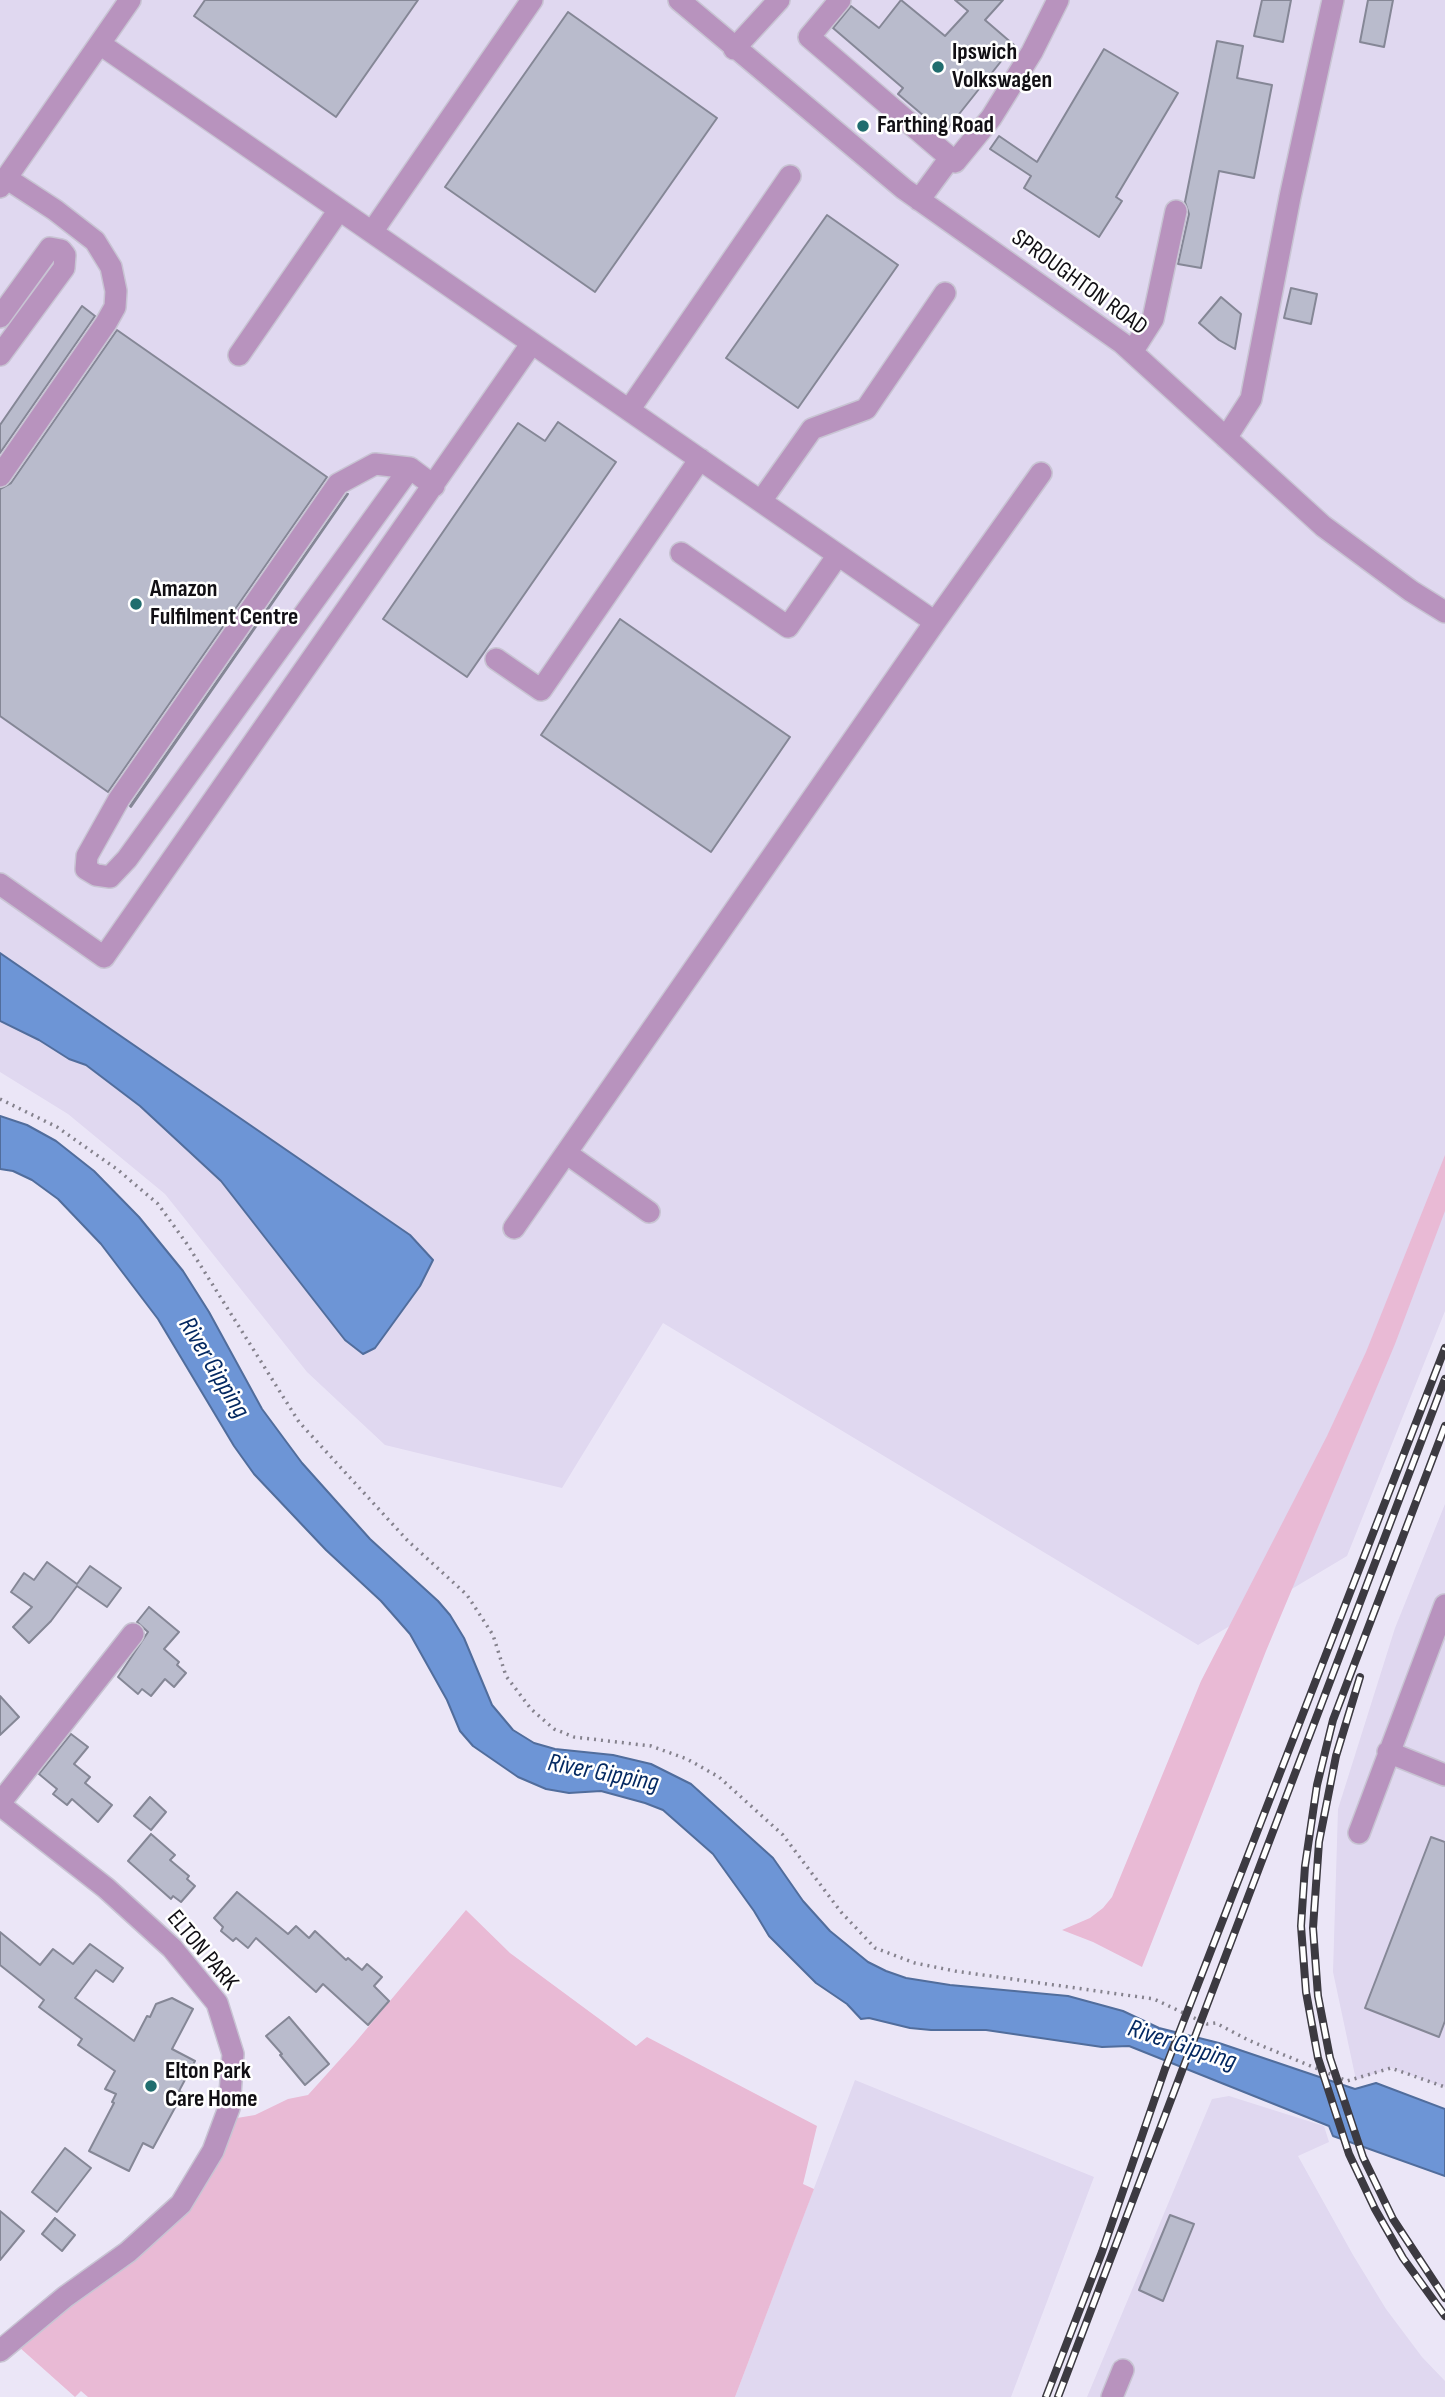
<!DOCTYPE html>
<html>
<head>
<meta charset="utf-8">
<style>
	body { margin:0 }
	canvas { display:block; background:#ebe6f7 }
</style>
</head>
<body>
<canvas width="1445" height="2397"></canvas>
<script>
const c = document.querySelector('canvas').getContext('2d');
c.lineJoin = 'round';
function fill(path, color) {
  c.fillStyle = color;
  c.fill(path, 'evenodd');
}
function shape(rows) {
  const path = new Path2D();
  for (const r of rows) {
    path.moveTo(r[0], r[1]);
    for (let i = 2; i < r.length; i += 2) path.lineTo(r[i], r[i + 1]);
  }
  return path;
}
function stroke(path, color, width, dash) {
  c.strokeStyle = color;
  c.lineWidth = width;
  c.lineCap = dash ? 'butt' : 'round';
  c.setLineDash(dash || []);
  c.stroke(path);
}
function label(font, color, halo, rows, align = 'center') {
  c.font = font + ' "Sofia Sans Condensed",sans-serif';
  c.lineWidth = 5;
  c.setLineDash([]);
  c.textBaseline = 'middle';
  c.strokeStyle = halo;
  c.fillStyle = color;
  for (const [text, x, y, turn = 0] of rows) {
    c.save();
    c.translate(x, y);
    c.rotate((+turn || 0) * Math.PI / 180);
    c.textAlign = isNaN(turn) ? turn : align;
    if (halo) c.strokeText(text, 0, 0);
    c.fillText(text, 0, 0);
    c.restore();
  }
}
fill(shape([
	[0,0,1445,0,1445,1311,1347,1556,1198,1645,663,1323,562,1488,385,1445,307,1372,165,1194,68,1114,0,1072],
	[1445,1504,1445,2087,1391,2068,1356,2080,1333,1972,1338,1809,1395,1628],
	[855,2080,1094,2177,1011,2397,735,2397],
	[1229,2096,1324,2126,1329,2142,1298,2156,1353,2255,1386,2309,1422,2357,1445,2381,1445,2397,1087,2397,1212,2099]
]), '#e0d8f0');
fill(shape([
	[1445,1155,1445,1211,1395,1344,1266,1651,1142,1967,1093,1942,1062,1930,1090,1918,1103,1908,1112,1897,1201,1681,1327,1436,1366,1352],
	[466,1910,510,1953,636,2046,647,2037,817,2126,803,2184,814,2189,735,2397,88,2397,81,2391,75,2397,10,2339,212,2167,237,2118,255,2115,288,2099,308,2095,354,2044]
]), '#e9bad5');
const water = shape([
	[0,953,410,1235,433,1260,420,1286,375,1348,363,1354,345,1340,221,1181,140,1106,86,1065,69,1059,39,1040,0,1021,0,953],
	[0,1116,27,1125,56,1141,94,1171,139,1217,183,1271,209,1312,262,1409,302,1463,370,1539,438,1601,450,1615,464,1638,492,1705,513,1730,534,1743,555,1749,613,1755,651,1764,691,1784,773,1858,803,1901,830,1931,868,1962,886,1971,906,1978,950,1985,1068,1996,1123,2011,1159,2028,1219,2043,1355,2089,1376,2083,1445,2109,1445,2176,1333,2136,1329,2126,1129,2046,1102,2047,986,2030,931,2030,910,2028,869,2018,861,2019,847,2004,816,1983,769,1936,754,1911,713,1854,663,1810,645,1803,601,1791,569,1793,546,1789,518,1777,473,1746,460,1731,447,1700,410,1634,381,1601,326,1550,254,1474,234,1446,158,1319,101,1244,58,1199,32,1180,13,1171,0,1169,0,1116]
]);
fill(water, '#6d95d6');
stroke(water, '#516d9c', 2);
const building = shape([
	[205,0,418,0,336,117,194,16,205,0],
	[901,0,945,36,968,11,955,0,1003,0,985,20,1014,45,944,133,898,94,903,88,833,28,851,6,879,28,901,0],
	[1262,0,1291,0,1283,42,1254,36,1262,0],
	[1368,0,1393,0,1384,47,1360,42,1368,0],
	[568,12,717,118,595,292,445,187,568,12],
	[1217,41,1243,46,1237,78,1272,85,1254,178,1219,171,1201,268,1178,264,1189,214,1185,202,1217,41],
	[1104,49,1178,93,1116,197,1122,201,1099,237,1024,188,1031,176,990,149,999,136,1037,162,1104,49],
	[827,215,898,265,798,408,726,358,827,215],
	[1291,288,1317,294,1311,324,1284,318,1291,288],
	[1221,297,1241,314,1235,349,1219,340,1199,323,1221,297],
	[82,306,95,316,0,453,0,425,82,306],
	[117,330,327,477,108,792,0,716,0,489,11,483,117,330],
	[558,422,616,462,467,677,383,619,518,423,545,441,558,422],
	[348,494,131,807,130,806,347,494,348,494],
	[620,619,790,737,711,852,541,735,620,619],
	[47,1562,77,1584,90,1566,121,1588,107,1607,77,1586,51,1621,29,1643,13,1627,32,1607,11,1592,24,1573,34,1580,47,1562],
	[149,1607,179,1632,164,1649,179,1662,177,1665,186,1673,174,1687,165,1679,151,1696,142,1689,138,1694,118,1677,148,1632,137,1622,149,1607],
	[0,1696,19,1717,0,1735,0,1696],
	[71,1734,88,1747,74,1764,90,1777,85,1783,112,1805,98,1822,72,1799,67,1805,53,1794,57,1789,39,1774,71,1734],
	[150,1797,166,1812,151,1830,134,1816,150,1797],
	[151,1834,175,1855,170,1860,189,1876,187,1879,195,1886,181,1902,173,1896,171,1899,128,1861,151,1834],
	[1431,1837,1445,1842,1445,2021,1439,2037,1365,2008,1431,1837],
	[237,1892,288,1934,296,1926,309,1938,315,1931,346,1960,348,1958,362,1970,367,1964,382,1977,374,1986,389,2001,368,2025,323,1984,316,1992,256,1938,248,1948,236,1938,233,1941,221,1931,223,1927,214,1918,237,1892],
	[0,1932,40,1965,53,1949,73,1964,90,1944,123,1968,113,1982,96,1970,75,1998,134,2041,147,2016,150,2017,156,2004,172,1998,193,2009,172,2049,195,2061,179,2091,183,2093,153,2148,143,2143,129,2171,89,2151,114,2103,112,2102,116,2094,105,2089,115,2071,78,2045,82,2039,39,2007,44,2000,0,1965,0,1932],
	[289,2017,329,2064,305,2085,280,2055,282,2054,266,2036,289,2017],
	[65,2148,91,2168,57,2212,32,2192,65,2148],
	[0,2211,24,2231,0,2260,0,2211],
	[1170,2215,1194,2224,1163,2301,1139,2290,1170,2215],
	[55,2218,75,2235,62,2251,42,2234,55,2218]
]);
fill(building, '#b9bbcc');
stroke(building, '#858796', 2);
const minor = shape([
	[679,0,904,189,1122,343,1323,526,1411,591,1445,612],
	[840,0,809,37,955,162,991,118,1032,52,1058,0],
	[100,44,935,622],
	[734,49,779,0],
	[0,187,130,0],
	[919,200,950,158],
	[372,232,532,0],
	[0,317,50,248,61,250,65,255,64,268,0,355],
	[1132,352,1153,319,1176,211],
	[239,355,339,210],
	[629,410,790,176],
	[1226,438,1251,399,1290,197,1333,0],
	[410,468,127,859,110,877,96,875,86,869,87,856,119,799,338,484,375,464,410,468,434,486],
	[0,476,106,323,115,307,116,291,111,267,95,241,55,210,6,178],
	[761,501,812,429,866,409,945,293],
	[681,553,788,627,838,555],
	[496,659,541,690,700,459],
	[0,884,104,957,532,343],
	[566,1153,649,1212],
	[514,1228,935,622,1041,473],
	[1388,1752,1445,1775],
	[0,1803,133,1634],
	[0,1805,106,1888,172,1948,217,2003,233,2054,229,2108,213,2151,181,2204,128,2252,65,2297,0,2351],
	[1359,1833,1445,1605],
	[1112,2397,1123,2370]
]);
stroke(minor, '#c8c4d3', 24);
stroke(shape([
	[0,1099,57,1127,118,1170,158,1204,187,1244,299,1422,408,1541,467,1595,493,1635,506,1676,531,1709,554,1729,574,1737,651,1746,687,1759,719,1777,783,1835,841,1912,875,1948,915,1963,955,1971,1154,1999,1207,2024,1216,2023,1248,2040,1347,2081,1391,2068,1445,2087]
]), '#85828d', 3.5, [2, 5]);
stroke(minor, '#b893be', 21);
const rail = shape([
	[1445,1426,1333,1720,1317,1785,1305,1866,1301,1926,1306,1992,1318,2058,1349,2154,1375,2209,1403,2258,1445,2316],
	[1360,1677,1336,1756,1319,1842,1313,1928,1318,1996,1330,2058,1363,2157,1393,2219,1445,2298],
	[1046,2397,1102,2252,1165,2069,1445,1348],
	[1058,2397,1445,1379]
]);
stroke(rail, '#3c3a41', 8);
stroke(rail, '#fff', 5, [16]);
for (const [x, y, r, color] of [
	[938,67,7,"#206d6e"],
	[863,126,7,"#206d6e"],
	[136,604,7,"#206d6e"],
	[151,2086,7,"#206d6e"]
]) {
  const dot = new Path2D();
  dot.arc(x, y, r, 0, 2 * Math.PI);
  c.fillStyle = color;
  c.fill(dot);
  stroke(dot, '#fff', 2.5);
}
label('bold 24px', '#110f14', '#fff', [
	["Ipswich",952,53],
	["Volkswagen",952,81],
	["Farthing Road",877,126],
	["Amazon",150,590],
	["Fulfilment Centre",150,618],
	["Elton Park",165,2072],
	["Care Home",165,2100]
], 'left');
label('24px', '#110f14', '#fff', [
	["SPROUGHTON ROAD",1079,283,36],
	["ELTON PARK",202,1951,50]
]);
label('italic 26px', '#042962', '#fff', [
	["River Gipping",213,1368,59],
	["River Gipping",603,1774,11],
	["River Gipping",1182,2046,18]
]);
</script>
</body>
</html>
